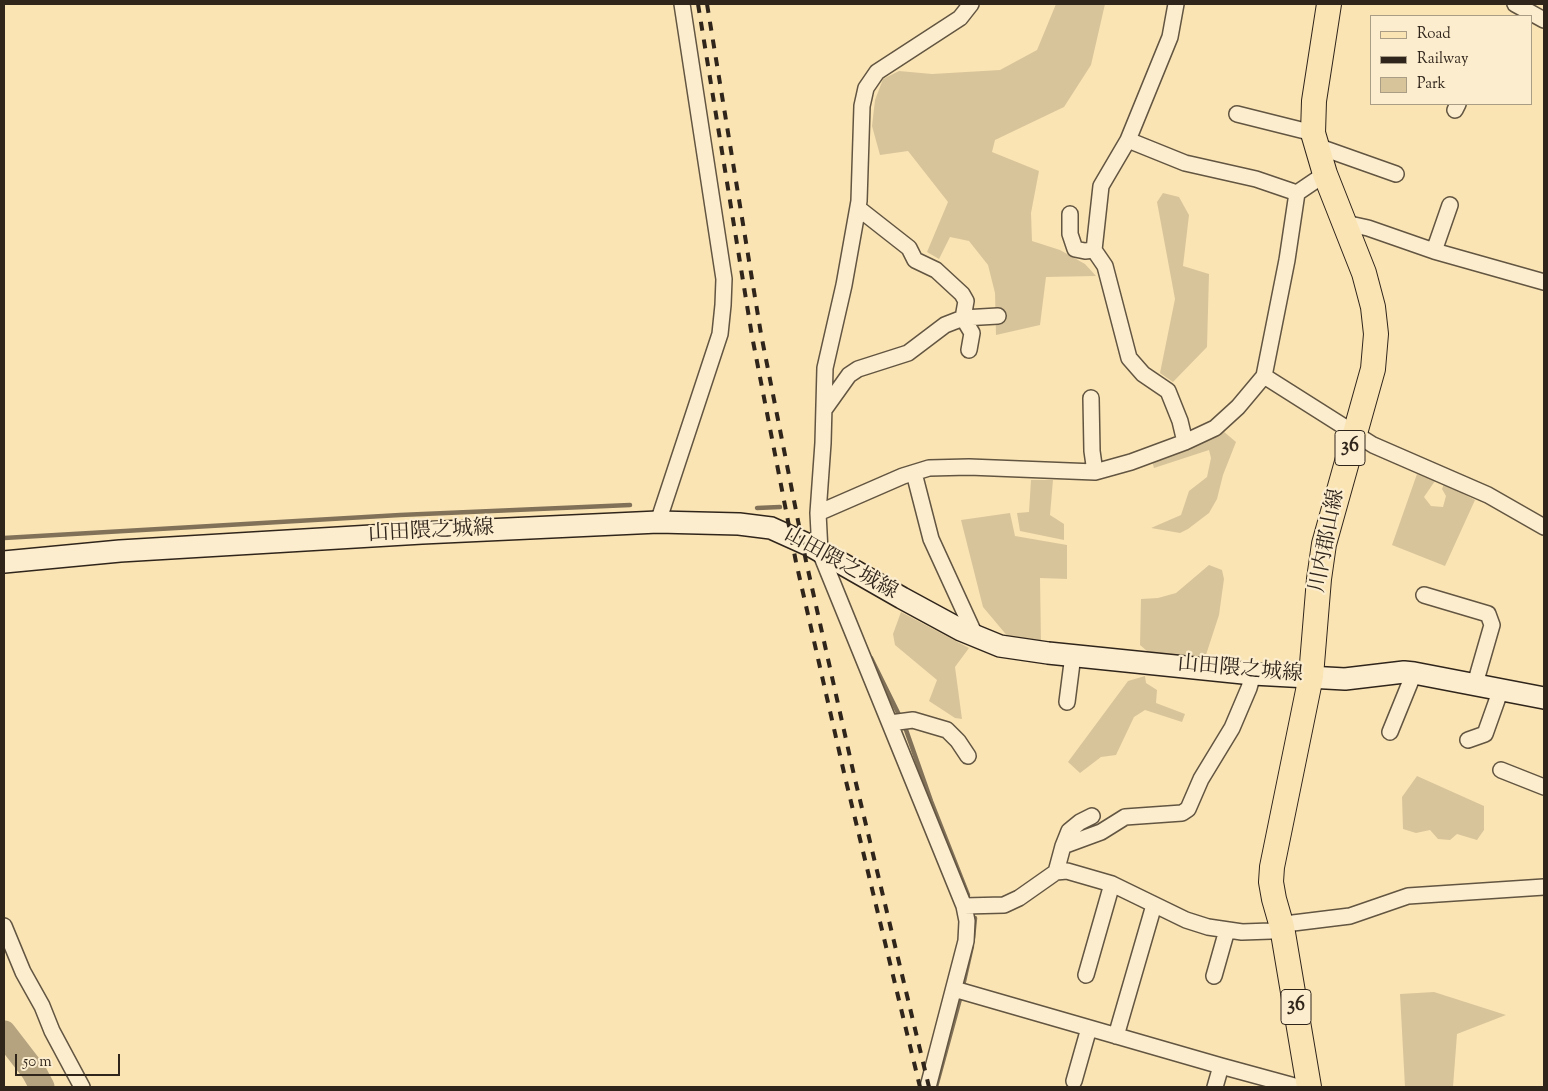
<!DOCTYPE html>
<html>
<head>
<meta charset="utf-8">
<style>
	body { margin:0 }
	#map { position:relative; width:1548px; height:1091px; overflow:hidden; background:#fae4b4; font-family:"Sorts Mill Goudy",serif }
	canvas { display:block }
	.frame { position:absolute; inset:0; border:5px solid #30251b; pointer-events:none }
	.legend { position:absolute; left:1370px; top:15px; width:162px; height:90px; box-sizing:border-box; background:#fcedce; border:1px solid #aa9d86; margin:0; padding:6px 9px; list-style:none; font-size:15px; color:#30251b }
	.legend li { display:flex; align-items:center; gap:10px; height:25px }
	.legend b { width:25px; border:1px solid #aa9d86 }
	.scale { position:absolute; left:15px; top:1054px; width:105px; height:22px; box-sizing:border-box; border:2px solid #30251b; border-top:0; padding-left:6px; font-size:15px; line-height:18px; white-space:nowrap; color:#30251b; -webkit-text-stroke:4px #fcedce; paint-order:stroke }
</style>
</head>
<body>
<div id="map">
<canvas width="1548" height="1091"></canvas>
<div class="frame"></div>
<ul class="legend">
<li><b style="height:6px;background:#fae4b4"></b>Road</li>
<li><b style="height:6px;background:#30251b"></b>Railway</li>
<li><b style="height:14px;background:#d8c49a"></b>Park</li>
</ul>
<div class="scale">50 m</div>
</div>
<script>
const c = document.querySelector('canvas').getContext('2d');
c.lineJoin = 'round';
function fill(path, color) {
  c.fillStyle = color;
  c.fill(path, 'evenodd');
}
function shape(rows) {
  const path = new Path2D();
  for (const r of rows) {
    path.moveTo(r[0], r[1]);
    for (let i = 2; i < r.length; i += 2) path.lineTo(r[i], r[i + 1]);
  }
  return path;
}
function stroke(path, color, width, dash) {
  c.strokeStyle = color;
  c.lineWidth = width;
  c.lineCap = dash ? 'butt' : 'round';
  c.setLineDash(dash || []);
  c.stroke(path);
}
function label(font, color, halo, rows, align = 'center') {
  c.font = font + ' "Sorts Mill Goudy","Noto Serif JP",serif';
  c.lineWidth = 4.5;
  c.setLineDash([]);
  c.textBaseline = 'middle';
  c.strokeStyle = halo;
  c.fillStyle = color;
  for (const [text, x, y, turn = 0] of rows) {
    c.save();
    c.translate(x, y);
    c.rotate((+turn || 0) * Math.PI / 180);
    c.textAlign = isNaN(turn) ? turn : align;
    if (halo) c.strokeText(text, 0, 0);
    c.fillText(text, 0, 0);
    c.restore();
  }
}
fill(shape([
	[1056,4,1105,4,1091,65,1064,107,995,140,992,152,1039,171,1031,213,1032,241,1060,250,1085,264,1096,276,1046,277,1040,325,996,335,995,293,988,265,969,241,950,237,939,259,927,252,948,202,908,151,880,155,872,126,875,100,883,79,899,71,932,74,1000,70,1037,50],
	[1163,193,1179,197,1189,215,1183,266,1209,274,1207,347,1173,382,1160,373,1175,299,1157,202],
	[1223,431,1236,442,1223,475,1217,499,1209,513,1188,529,1180,533,1151,528,1181,515,1189,491,1207,477,1211,458,1209,450,1154,468,1152,461],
	[1417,474,1435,481,1424,497,1431,506,1443,507,1446,496,1442,489,1444,484,1475,500,1445,566,1392,545],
	[1031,480,1053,480,1050,515,1064,524,1064,540,1020,531,1017,513,1029,512],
	[1010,513,1015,536,1067,545,1067,579,1040,578,1041,643,1009,638,983,607,961,520],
	[1209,565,1222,570,1224,579,1219,615,1203,664,1155,658,1140,645,1141,599,1158,598,1176,593],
	[901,612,969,648,955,667,962,719,955,718,929,701,937,680,895,645,893,634],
	[1145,676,1146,683,1157,690,1156,703,1185,714,1182,722,1145,710,1134,717,1116,755,1101,757,1080,773,1068,762,1128,681],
	[1417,776,1484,806,1484,830,1477,840,1457,834,1450,840,1438,839,1430,830,1416,833,1403,829,1402,797],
	[1434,992,1506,1015,1457,1034,1453,1087,1405,1087,1400,994]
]), '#d8c49a');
stroke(shape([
	[757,508,780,507],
	[4,538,400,515,630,505],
	[871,658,905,727,931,801,968,895],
	[973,938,975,918],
	[936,1087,960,999,972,946]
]), '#807158', 4.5);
stroke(shape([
	[4,1033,34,1072,42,1087]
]), '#b5a380', 25);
const minor = shape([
	[1176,4,1170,37,1128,140,1185,163,1256,179,1297,193],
	[1515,4,1544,20],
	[1455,110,1458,104],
	[1237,114,1313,133],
	[1128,140,1101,186,1094,250,1105,266,1129,358,1143,374,1168,391,1180,421,1185,442],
	[1317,146,1396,174],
	[858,208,909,248,915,260,936,270,962,294,966,301,963,318,972,333,969,350],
	[1070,214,1070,234,1075,249,1085,251,1094,250],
	[1345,223,1368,228,1434,251,1544,282],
	[1434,251,1450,205],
	[1264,376,1373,445,1488,495,1544,527],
	[1091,398,1092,451,1095,472],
	[824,410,849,375,858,369,908,353,945,325,963,318,998,316],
	[914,473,931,539,975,635],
	[818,513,903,476,929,468,969,467,1095,472,1131,462,1185,442,1215,428,1238,407,1264,376,1287,260,1297,193,1325,174],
	[658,522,720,334,723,305,724,279,682,4],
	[1424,595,1488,614,1492,625,1475,684],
	[1067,702,1073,655],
	[890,723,913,720,947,730,958,741,968,756],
	[1390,732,1414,673],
	[1468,740,1485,734,1501,689],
	[1501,770,1544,787],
	[1063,846,1101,832,1125,817,1182,813,1188,809,1201,779,1232,728,1249,688,1253,674],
	[1056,872,1063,846,1069,831,1080,822,1092,816],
	[964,906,1004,905,1019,898,1056,872,1067,871,1112,884,1186,920,1208,927,1242,932,1271,931,1293,923,1350,916,1408,896,1544,887],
	[4,926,23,972,42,1006,52,1031,82,1087],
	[1086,975,1112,884],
	[1214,976,1227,930],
	[954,989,1221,1066,1298,1087],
	[1116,1036,1154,905],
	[1074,1081,1089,1028],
	[928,1087,966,941,967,921,964,906,820,552,818,513,823,443,825,368,844,285,859,201,862,106,866,88,877,72,960,18,971,4],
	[1215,1087,1221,1066]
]);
const secondary = shape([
	[4,562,120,551,422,533,658,522,739,524,771,528,811,546,902,598,961,630,1000,646,1048,653,1253,674,1345,679,1404,672,1414,673,1544,698]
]);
const primary = shape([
	[1309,1087,1282,927,1274,899,1271,882,1272,867,1311,676,1319,579,1324,544,1373,369,1376,334,1373,307,1364,273,1325,174,1313,133,1314,101,1329,4]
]);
stroke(minor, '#625541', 18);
stroke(secondary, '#30251b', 24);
stroke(primary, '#30251b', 26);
stroke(minor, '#fcedce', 15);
stroke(secondary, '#fcedce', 21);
stroke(primary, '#fae4b4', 24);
stroke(shape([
	[698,4,752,336,796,562,845,777,920,1087],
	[707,4,761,334,806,561,854,775,929,1087]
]), '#30251b', 4, [9, 9]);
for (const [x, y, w] of [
	[1350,448,30],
	[1296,1007,30]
]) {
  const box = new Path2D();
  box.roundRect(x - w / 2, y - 17.5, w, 35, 4);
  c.fillStyle = '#fcedce';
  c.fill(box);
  stroke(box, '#30251b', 1);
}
label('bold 20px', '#30251b', null, [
	["36",1350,448],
	["36",1296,1007]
]);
label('21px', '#30251b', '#fcedce', [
	["山田隈之城線",431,533,-3],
	["川内郡山線",1329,541,-79],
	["山田隈之城線",840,565,29],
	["山田隈之城線",1240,671,5]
]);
</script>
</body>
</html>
